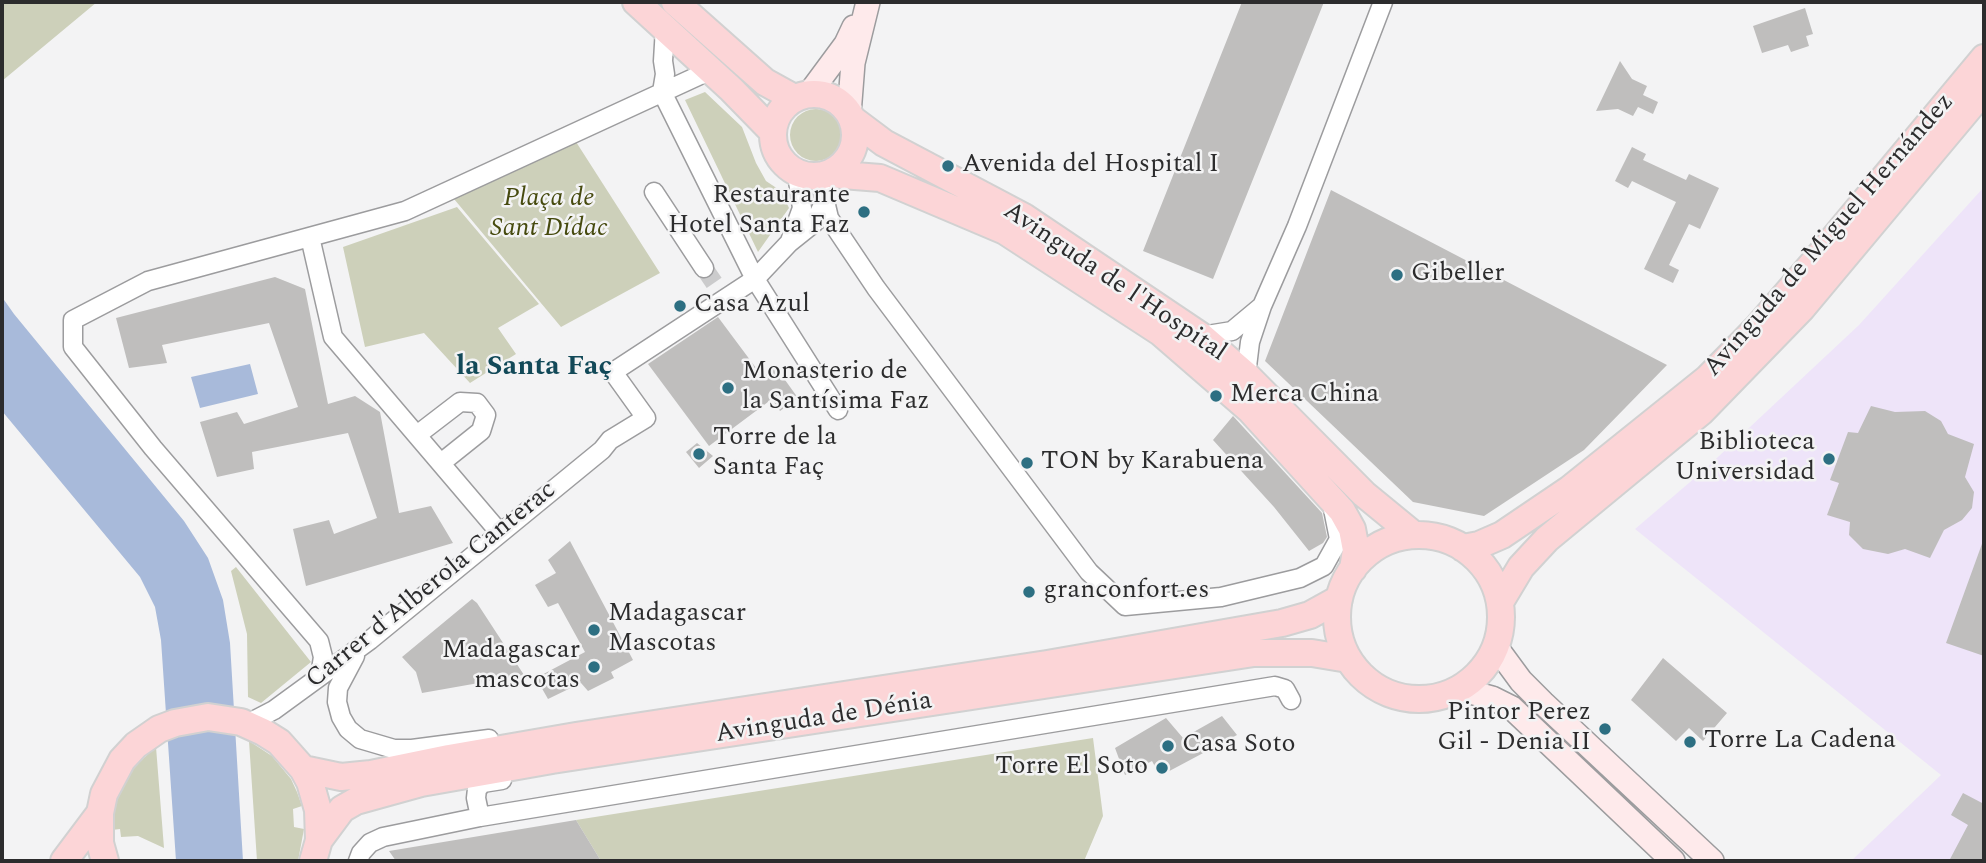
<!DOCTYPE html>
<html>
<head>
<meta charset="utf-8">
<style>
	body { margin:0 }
	#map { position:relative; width:1986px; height:863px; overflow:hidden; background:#f3f3f4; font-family:Spectral,serif }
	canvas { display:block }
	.frame { position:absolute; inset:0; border:4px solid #2c2c2d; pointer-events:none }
</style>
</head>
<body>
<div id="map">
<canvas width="1986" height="863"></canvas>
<div class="frame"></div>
</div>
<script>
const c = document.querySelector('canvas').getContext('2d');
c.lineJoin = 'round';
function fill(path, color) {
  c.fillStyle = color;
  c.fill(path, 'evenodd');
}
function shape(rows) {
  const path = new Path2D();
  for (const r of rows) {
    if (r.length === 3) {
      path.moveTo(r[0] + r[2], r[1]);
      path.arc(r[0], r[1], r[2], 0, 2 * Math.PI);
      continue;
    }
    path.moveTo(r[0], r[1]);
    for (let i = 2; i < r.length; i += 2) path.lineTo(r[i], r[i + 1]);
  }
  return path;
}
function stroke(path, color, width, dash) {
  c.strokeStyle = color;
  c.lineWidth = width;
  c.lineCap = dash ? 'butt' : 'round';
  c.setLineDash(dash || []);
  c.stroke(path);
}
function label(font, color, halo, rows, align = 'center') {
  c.font = font + ' Spectral,serif';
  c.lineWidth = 5;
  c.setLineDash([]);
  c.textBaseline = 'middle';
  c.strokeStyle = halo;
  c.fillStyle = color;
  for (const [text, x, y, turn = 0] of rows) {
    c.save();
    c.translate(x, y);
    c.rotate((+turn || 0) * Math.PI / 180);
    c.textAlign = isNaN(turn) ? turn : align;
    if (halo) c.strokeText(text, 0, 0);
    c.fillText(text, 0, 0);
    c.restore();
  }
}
fill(shape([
	[1984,187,1984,861,1851,861,1941,775,1635,529,1703,471,1859,325]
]), '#eee4f9');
fill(shape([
	[2,2,97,2,2,81],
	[705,92,742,127,756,163,766,181,781,191,789,208,758,252,685,100],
	[816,135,26],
	[571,134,660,273,561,327,449,193],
	[457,207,539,304,498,328,516,354,470,383,424,333,365,347,343,247],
	[236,567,311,662,261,703,248,697,247,634,231,571],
	[1093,738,1103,816,1084,861,601,861,576,820],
	[249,741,272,756,291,779,297,792,302,806,293,809,294,827,304,829,298,861,257,861],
	[156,747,164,848,138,836,121,837,120,829,112,830,116,802,127,777,135,766]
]), '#cdd0ba');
fill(shape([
	[2,297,14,314,184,521,208,558,223,600,230,643,243,861,176,861,161,640,155,607,140,577,2,411],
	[250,364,258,394,200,408,191,377]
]), '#a8bada');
fill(shape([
	[1242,2,1324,2,1213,279,1143,251],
	[1805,8,1813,34,1806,36,1809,46,1791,52,1788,45,1762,53,1753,26],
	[1620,61,1632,79,1647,86,1643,95,1658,102,1653,114,1638,107,1633,116,1618,109,1596,111],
	[1632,147,1646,154,1643,160,1686,180,1689,174,1719,188,1700,229,1689,224,1669,265,1679,270,1673,283,1644,269,1676,202,1632,181,1628,188,1615,181],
	[1331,190,1667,365,1584,450,1484,516,1413,502,1265,361],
	[275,277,305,289,328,404,355,396,380,412,399,513,431,506,453,543,306,586,293,529,329,520,334,534,377,518,348,433,252,452,254,469,217,477,200,422,237,412,244,424,298,407,269,323,162,345,167,363,129,368,116,318],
	[718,317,762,376,775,366,798,398,780,411,772,399,709,446,648,364],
	[1871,406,1895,412,1925,411,1941,421,1948,434,1974,444,1965,477,1974,492,1972,508,1962,520,1944,530,1930,558,1905,549,1888,554,1863,549,1849,535,1850,522,1827,515,1839,483,1830,480,1848,432,1858,433],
	[1233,416,1322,513,1327,537,1323,543,1309,551,1274,507,1213,440],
	[697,443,713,456,699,468,686,452],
	[570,541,633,660,611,672,614,678,588,691,581,683,548,699,536,678,585,652,558,603,548,607,535,585,556,573,548,560],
	[1983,541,1984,541,1984,656,1946,643],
	[472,599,477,603,524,675,422,693,416,672,402,657],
	[1663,658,1727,713,1703,741,1689,728,1676,741,1631,700],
	[1222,716,1237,735,1160,776,1152,761,1125,775,1115,748,1166,718,1183,738],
	[1963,793,1984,804,1984,861,1949,861,1968,825,1951,815],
	[576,820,601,861,396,861,389,851]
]), '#bfbebd');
stroke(shape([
	[704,268,719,290]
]), '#cbcbcc', 18, [18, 9]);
const street = shape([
	[665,28,663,61,665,74,662,92,755,279,838,410],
	[654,192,704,268],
	[825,201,829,218,876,288,1089,572,1125,606,1221,597,1300,578,1324,566,1339,539,1333,509],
	[310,237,333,337,500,533],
	[790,241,802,208,797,174],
	[1201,336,1232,331,1262,306],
	[1246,375,1250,342,1262,306,1297,226,1383,2],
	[417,435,460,402,477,403,486,415,481,431,441,463],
	[355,656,338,688,337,702,341,717,348,729,360,739,394,749,412,749,489,739],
	[320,676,323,657,319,641,153,448,73,347,73,320,148,281,405,211,711,70],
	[247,724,274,710,370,640,602,450,610,440,646,418,613,372,755,279,789,243,814,223,825,201,819,177],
	[480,817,476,798,477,789,483,783,502,780],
	[358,861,361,853,370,843,383,837,480,817,1275,686,1285,689,1291,700]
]);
const secondary = shape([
	[809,94,846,44,854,27],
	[849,114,853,63,868,2],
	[1496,647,1521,681,1543,703,1712,861],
	[1459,689,1492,698,1512,708,1673,861]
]);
const primary = shape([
	[636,2,731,89,772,131],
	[675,2,765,82,794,98],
	[814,135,41],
	[852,119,884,143,1024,217,1201,336,1246,375,1364,494,1414,535],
	[830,174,880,178,1005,231,1160,332,1250,410,1342,511,1352,529,1356,550,1353,569],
	[1419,617,82],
	[1463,548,1479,545,1502,535,1570,489,1707,379,1757,328,1815,261,1984,58],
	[1500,602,1521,567,1547,539,1701,412,1802,308,1984,90],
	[303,769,341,777,371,774,449,758,576,736,1047,664,1282,623,1310,615,1339,599],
	[319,840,342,809,356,801,421,783,552,760,1254,653,1312,653,1348,659],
	[64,861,100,813],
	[105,861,100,843,100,813,104,794,122,760,136,745,159,729,175,723,208,717,241,722,263,732,279,742,303,769,310,782,318,810,319,840,313,861]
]);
stroke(street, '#9c9c9e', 21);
stroke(secondary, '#9c9c9e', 26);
stroke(primary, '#d1d1d1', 30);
stroke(street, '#fff', 18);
stroke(secondary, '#feeaeb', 23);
stroke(primary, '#fcd5d7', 26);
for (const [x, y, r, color] of [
	[948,166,7,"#2d6f82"],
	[864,212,7,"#2d6f82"],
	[1397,275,7,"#2d6f82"],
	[680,306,7,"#2d6f82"],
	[728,388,7,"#2d6f82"],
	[1216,396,7,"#2d6f82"],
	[699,454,7,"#2d6f82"],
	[1829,459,7,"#2d6f82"],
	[1027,463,7,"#2d6f82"],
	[1029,592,7,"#2d6f82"],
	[594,630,7,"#2d6f82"],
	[594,667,7,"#2d6f82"],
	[1605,729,7,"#2d6f82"],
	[1690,742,7,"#2d6f82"],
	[1168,746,7,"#2d6f82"],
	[1162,768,7,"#2d6f82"]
]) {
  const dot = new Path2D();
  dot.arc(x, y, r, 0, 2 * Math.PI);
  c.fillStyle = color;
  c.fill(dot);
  stroke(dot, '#f3f3f4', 2.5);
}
label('26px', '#2c2c2d', '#f3f3f4', [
	["Avenida del Hospital I",962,166],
	["Restaurante",850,197,"right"],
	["Hotel Santa Faz",850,227,"right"],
	["Gibeller",1411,275],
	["Casa Azul",694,306],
	["Monasterio de",742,373],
	["la Santísima Faz",742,403],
	["Merca China",1230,396],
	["Torre de la",713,439],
	["Santa Faç",713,469],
	["Biblioteca",1815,444,"right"],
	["Universidad",1815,474,"right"],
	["TON by Karabuena",1041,463],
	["granconfort.es",1043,592],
	["Madagascar",608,615],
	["Mascotas",608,645],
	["Madagascar",580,652,"right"],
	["mascotas",580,682,"right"],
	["Pintor Perez",1591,714,"right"],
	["Gil - Denia II",1591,744,"right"],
	["Torre La Cadena",1704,742],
	["Casa Soto",1182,746],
	["Torre El Soto",1148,768,"right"]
], 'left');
label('italic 26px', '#464a0e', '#f3f3f4', [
	["Plaça de",549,200],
	["Sant Dídac",549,230]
]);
label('26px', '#2c2c2d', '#f3f3f4', [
	["Avinguda de Miguel Hernández",1830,236,-49],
	["Avinguda de l'Hospital",1114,283,34],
	["Carrer d'Alberola Canterac",432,586,-39],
	["Avinguda de Dénia",824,719,-9]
]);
label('bold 28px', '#124958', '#f3f3f4', [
	["la Santa Faç",534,369]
]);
</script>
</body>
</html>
